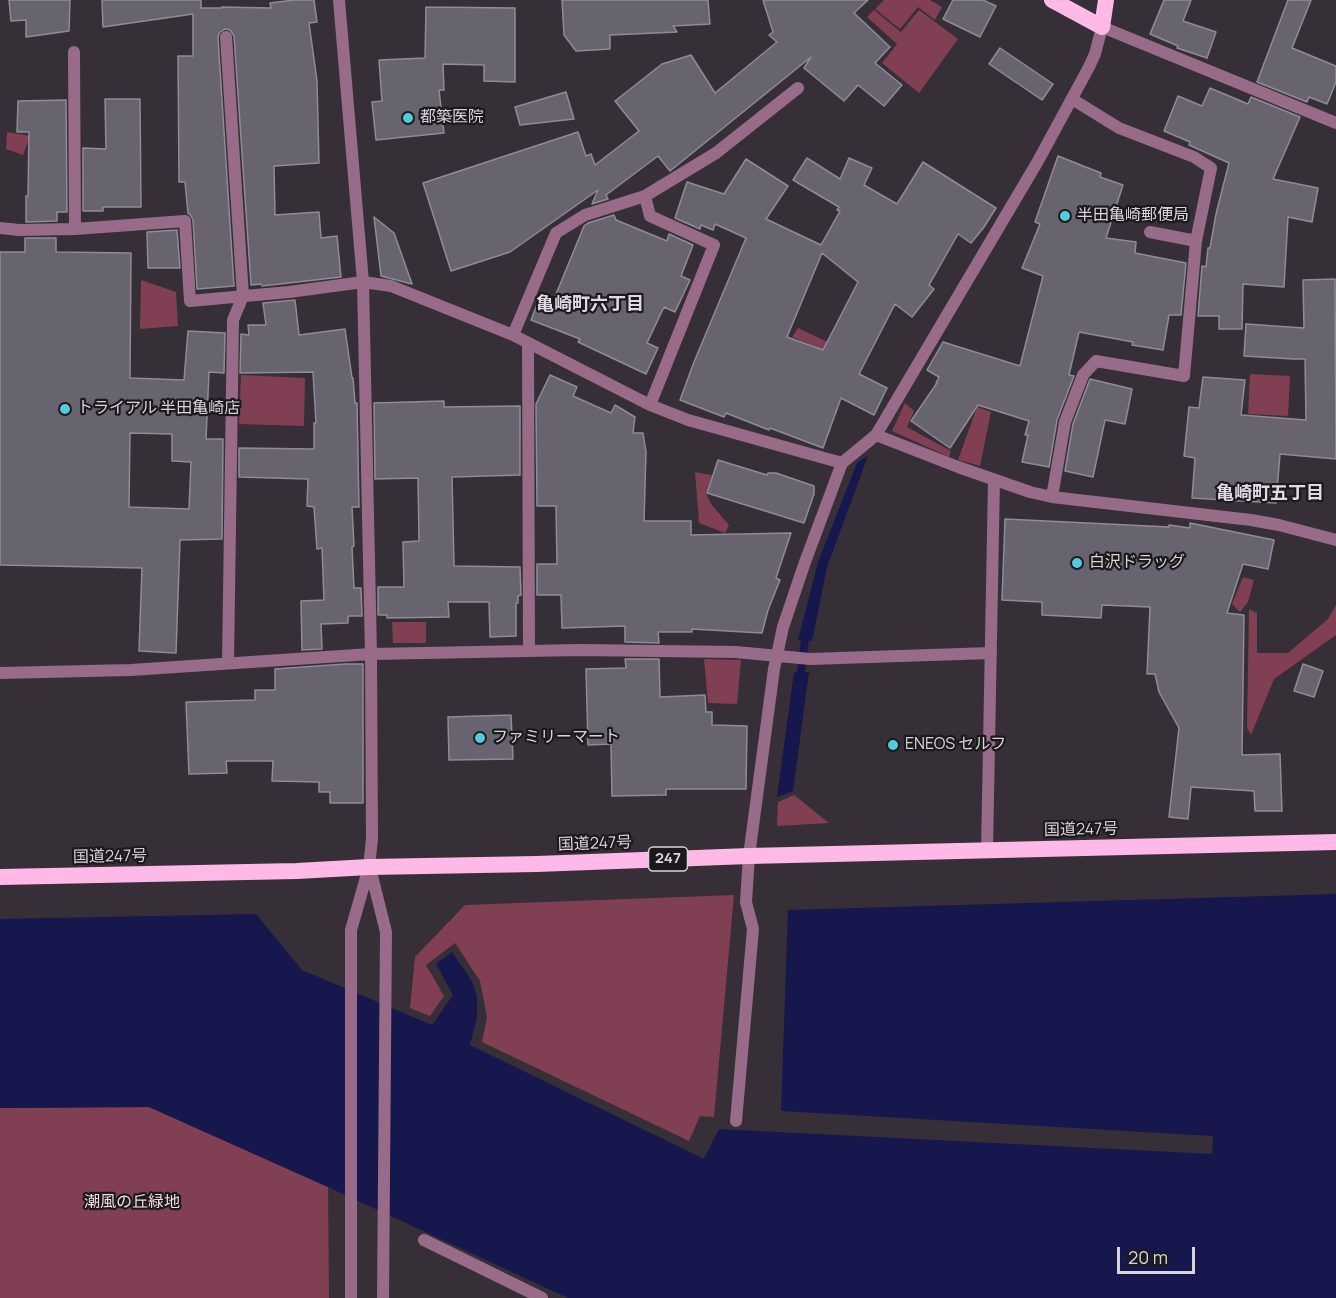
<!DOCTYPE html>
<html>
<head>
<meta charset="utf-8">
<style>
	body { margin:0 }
	#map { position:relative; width:1336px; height:1298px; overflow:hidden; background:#362f38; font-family:Manrope,sans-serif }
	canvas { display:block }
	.scale { position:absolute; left:1117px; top:1247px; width:78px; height:27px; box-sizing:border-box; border:3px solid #d9d4da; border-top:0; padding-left:8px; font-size:18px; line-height:21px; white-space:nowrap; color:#d9d4da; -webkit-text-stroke:4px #1c191d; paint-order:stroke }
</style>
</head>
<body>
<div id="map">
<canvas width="1336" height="1298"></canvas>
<div class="scale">20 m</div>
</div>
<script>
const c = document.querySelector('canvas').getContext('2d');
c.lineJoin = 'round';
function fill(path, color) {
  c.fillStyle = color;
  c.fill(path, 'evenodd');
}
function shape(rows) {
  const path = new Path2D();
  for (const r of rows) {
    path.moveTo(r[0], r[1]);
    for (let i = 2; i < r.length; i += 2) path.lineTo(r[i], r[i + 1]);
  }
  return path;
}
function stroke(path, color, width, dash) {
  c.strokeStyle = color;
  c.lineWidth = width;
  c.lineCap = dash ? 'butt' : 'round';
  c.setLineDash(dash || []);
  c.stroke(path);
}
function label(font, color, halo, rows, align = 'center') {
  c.font = font + ' Manrope,"Noto Sans JP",sans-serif';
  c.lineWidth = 4.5;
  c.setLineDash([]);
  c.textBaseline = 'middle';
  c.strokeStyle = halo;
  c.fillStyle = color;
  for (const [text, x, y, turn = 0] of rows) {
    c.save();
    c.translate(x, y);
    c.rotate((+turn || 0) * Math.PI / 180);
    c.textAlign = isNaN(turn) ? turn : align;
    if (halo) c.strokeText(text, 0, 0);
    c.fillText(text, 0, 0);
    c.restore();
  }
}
fill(shape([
	[884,0,930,0,942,7,935,20,918,7,900,29,875,9],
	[874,10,901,32,919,10,958,39,919,93,882,63,897,44,867,17],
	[7,132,30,136,23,155,6,149],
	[141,280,176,292,178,326,140,329],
	[798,328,842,349,824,350,792,337],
	[1250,374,1290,376,1288,416,1248,414],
	[241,375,305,378,304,426,239,424],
	[905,403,914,411,907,427,951,451,949,457,892,431],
	[977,407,991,412,980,466,958,460],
	[695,472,712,475,706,493,711,504,729,525,725,533,699,523],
	[1243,577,1254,580,1248,602,1240,612,1232,604],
	[1336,605,1336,635,1274,679,1251,735,1247,728,1249,609,1257,613,1257,653,1288,653,1328,619],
	[392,622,426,622,426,643,393,643],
	[704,659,741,660,737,704,708,703],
	[794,795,829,823,777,826,778,802],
	[734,895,714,1117,700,1116,689,1141,482,1042,487,1017,480,981,455,943,426,965,444,996,430,1016,410,1008,415,957,465,905],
	[149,1107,328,1187,329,1298,0,1298,0,1108]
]), '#803f52');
fill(shape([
	[868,456,827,567,812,641,798,640,818,562,857,463],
	[794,672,809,672,793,791,777,797],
	[1336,894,1336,1298,568,1298,328,1187,149,1107,0,1108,0,919,256,914,302,970,432,1025,453,995,436,964,452,952,472,981,477,997,477,1018,470,1045,704,1159,719,1129,1212,1154,1213,1136,781,1111,788,910]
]), '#16174c');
stroke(shape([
	[800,680,806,632]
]), '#16174c', 8);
const building = shape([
	[9,0,70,0,69,31,26,37,26,20,11,21,9,0],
	[102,0,201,0,201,8,222,8,222,7,271,8,270,3,294,0,314,0,317,22,309,23,317,81,319,163,274,166,275,215,319,212,321,238,337,236,341,277,262,286,261,284,251,285,234,36,230,30,225,29,219,33,218,38,234,286,197,289,193,220,191,216,188,213,185,182,179,182,178,56,193,56,193,14,103,27,102,0],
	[562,0,708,0,710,24,673,26,677,32,610,35,610,49,576,51,564,35,562,0],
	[763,0,868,0,854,13,890,47,875,63,902,85,884,106,858,85,844,101,804,68,811,57,670,171,658,156,606,195,608,199,592,204,598,190,510,252,451,271,423,183,578,132,586,156,591,154,595,165,639,131,615,101,662,64,691,55,715,93,777,42,769,35,773,32,763,0],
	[953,0,983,0,996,6,980,37,943,19,953,0],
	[1164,0,1191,0,1183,21,1216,32,1207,58,1177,48,1178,46,1150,34,1164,0],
	[1288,0,1311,0,1292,48,1336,66,1336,82,1327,104,1309,97,1307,102,1257,82,1288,0],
	[426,7,515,8,515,82,484,81,484,65,443,64,444,90,439,90,444,133,376,140,372,102,382,101,379,60,425,58,426,7],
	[1000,48,1053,84,1042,100,989,64,1000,48],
	[1210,88,1248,104,1251,97,1300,117,1273,179,1318,188,1312,222,1288,217,1284,287,1243,284,1242,329,1219,329,1219,316,1198,316,1202,266,1206,267,1208,248,1210,248,1216,214,1229,163,1189,145,1190,142,1164,131,1178,96,1202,106,1210,88],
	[566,92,574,119,520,125,515,107,566,92],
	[105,99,140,99,141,207,103,207,103,211,83,211,83,148,106,149,105,99],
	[66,100,67,212,57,212,57,221,26,222,26,196,28,196,29,132,17,132,18,101,66,100],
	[1058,156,1101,173,1100,177,1123,185,1106,238,1136,242,1135,253,1186,263,1181,315,1169,315,1163,350,1132,345,1133,342,1079,332,1069,375,1074,376,1057,420,1049,467,1022,462,1028,435,1025,435,1029,421,978,405,950,448,911,421,937,383,936,383,939,377,927,370,943,342,1020,366,1043,276,1022,268,1040,224,1035,222,1058,156],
	[807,158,840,179,849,158,872,168,864,185,897,204,923,162,996,208,984,227,971,243,958,234,929,285,934,289,912,317,895,304,859,374,887,388,874,415,841,398,823,448,770,428,769,430,726,413,724,417,680,400,694,362,746,238,715,224,713,230,701,225,700,229,675,218,687,182,724,194,746,159,788,186,766,219,821,245,840,211,837,210,839,207,793,180,807,158],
	[822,253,858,282,823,350,787,337,822,253],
	[614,215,616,220,667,241,669,234,693,245,681,276,690,280,675,312,664,307,647,343,658,348,646,374,578,342,580,339,531,320,541,294,554,299,584,226,588,223,614,215],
	[374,217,394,233,412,284,381,276,374,217],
	[177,230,180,268,148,268,147,232,177,230],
	[25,238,56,238,56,252,131,253,130,378,184,380,188,331,225,333,224,373,209,372,206,439,223,439,222,539,180,540,176,653,139,651,142,568,0,565,0,252,25,252,25,238],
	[130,433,172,434,172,461,191,462,189,509,129,507,130,433],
	[1335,279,1336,459,1280,454,1276,503,1192,498,1195,458,1184,456,1189,407,1199,408,1203,377,1245,380,1241,415,1306,420,1305,359,1293,359,1244,356,1246,324,1304,328,1303,280,1335,279],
	[295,300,299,335,345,329,352,378,353,378,355,403,357,403,359,507,352,507,354,546,352,547,354,588,361,588,362,616,348,616,348,623,321,624,322,649,302,650,301,601,324,600,322,548,317,549,314,507,307,506,308,479,239,477,239,448,314,449,314,423,316,423,313,372,240,373,241,334,249,335,248,325,266,325,263,303,295,300],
	[550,375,577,387,573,396,611,413,615,405,635,417,633,433,643,433,646,452,644,521,691,521,691,535,791,533,776,578,780,580,768,610,762,633,692,629,692,632,658,632,659,643,625,642,625,626,562,628,561,595,537,595,537,564,557,564,556,506,537,506,536,404,550,375],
	[1090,379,1132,389,1125,424,1105,420,1093,477,1065,471,1073,424,1090,379],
	[444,401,444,407,520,406,520,475,452,477,454,566,520,567,521,595,518,596,518,603,516,603,516,636,490,637,489,602,448,602,449,617,387,618,387,615,378,615,378,587,404,587,403,542,419,541,418,478,375,479,374,403,444,401],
	[718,460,767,475,768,473,776,473,814,486,814,494,804,523,707,493,718,460],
	[1005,519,1169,527,1169,525,1190,528,1190,523,1274,540,1268,569,1243,564,1227,613,1244,615,1242,755,1280,754,1282,811,1255,811,1254,791,1191,787,1188,819,1169,817,1179,728,1159,692,1155,674,1147,674,1150,607,1102,605,1101,618,1042,615,1042,602,1002,600,1005,519],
	[625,659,659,659,660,697,705,695,706,712,712,712,712,725,747,726,746,789,666,789,666,795,612,796,611,744,588,745,586,669,626,668,625,659],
	[345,664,363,664,363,803,330,803,330,792,319,792,319,782,272,781,273,761,226,761,227,773,189,774,186,702,255,700,255,690,275,690,275,669,345,664],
	[1303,664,1323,671,1314,697,1294,691,1303,664],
	[511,715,513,759,449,760,448,717,511,715]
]);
fill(building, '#67646f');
stroke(building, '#8f8c98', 1.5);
stroke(shape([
	[987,850,994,480],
	[736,1121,753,929,746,902,749,856]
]), '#986b88', 12);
stroke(shape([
	[226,37,243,296,233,320,228,663],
	[74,52,75,229],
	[645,196,650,216,714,245,650,405],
	[0,228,19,230,75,229,185,221,190,301,289,292,363,282,391,286,513,335,650,405,688,420,842,463],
	[1150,232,1196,241],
	[513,335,556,233,585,215,645,196,716,153,798,88],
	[528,343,529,651],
	[876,435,958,467,1030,492,1052,497,1251,520,1279,525,1336,540],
	[1052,497,1065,422,1083,375,1096,361,1184,376,1196,241,1211,168,1194,157,1119,128,1072,99],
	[0,673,131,670,371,654,579,650,736,652,810,659,991,653],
	[749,856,774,669,783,627,805,562,842,463,876,435,1038,161,1089,67,1095,54,1102,27],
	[424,1240,542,1298]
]), '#986b88', 12);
stroke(shape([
	[339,0,363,282,371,654,372,839,369,867,351,930,351,1298],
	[1102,27,1336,123],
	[370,868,386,932,383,1298]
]), '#986b88', 12);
stroke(shape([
	[1052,0,1102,27,1106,0],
	[0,877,297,871,369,867,537,864,749,856,1336,842]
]), '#feb9e6', 16);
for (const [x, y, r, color] of [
	[408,118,6,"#54cade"],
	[1065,216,6,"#54cade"],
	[65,409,6,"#54cade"],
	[1077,563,6,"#54cade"],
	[480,738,6,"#54cade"],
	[893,745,6,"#54cade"]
]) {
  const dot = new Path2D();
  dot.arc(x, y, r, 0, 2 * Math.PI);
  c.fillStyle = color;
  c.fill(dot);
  stroke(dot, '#1c191d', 2);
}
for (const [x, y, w] of [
	[668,859,39]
]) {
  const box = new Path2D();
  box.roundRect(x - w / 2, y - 12, w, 24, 4.5);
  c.fillStyle = '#1c191d';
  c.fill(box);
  stroke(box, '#d9d4da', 1.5);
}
label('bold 15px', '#d9d4da', null, [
	["247",668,859]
]);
label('16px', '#d9d4da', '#1c191d', [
	["都築医院",420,118],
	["半田亀崎郵便局",1077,216],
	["トライアル 半田亀崎店",77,409],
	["白沢ドラッグ",1089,563],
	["ファミリーマート",492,738],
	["ENEOS セルフ",905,745]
], 'left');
label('16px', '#d9d4da', '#1c191d', [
	["国道247号",1081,830,-1],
	["国道247号",595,844,-2],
	["国道247号",110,857,-1]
]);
label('16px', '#f3dde2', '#1c191d', [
	["潮風の丘緑地",132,1203]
]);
label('bold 18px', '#e2d8e4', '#1c191d', [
	["亀崎町六丁目",590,305],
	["亀崎町五丁目",1270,494]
]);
</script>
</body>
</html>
